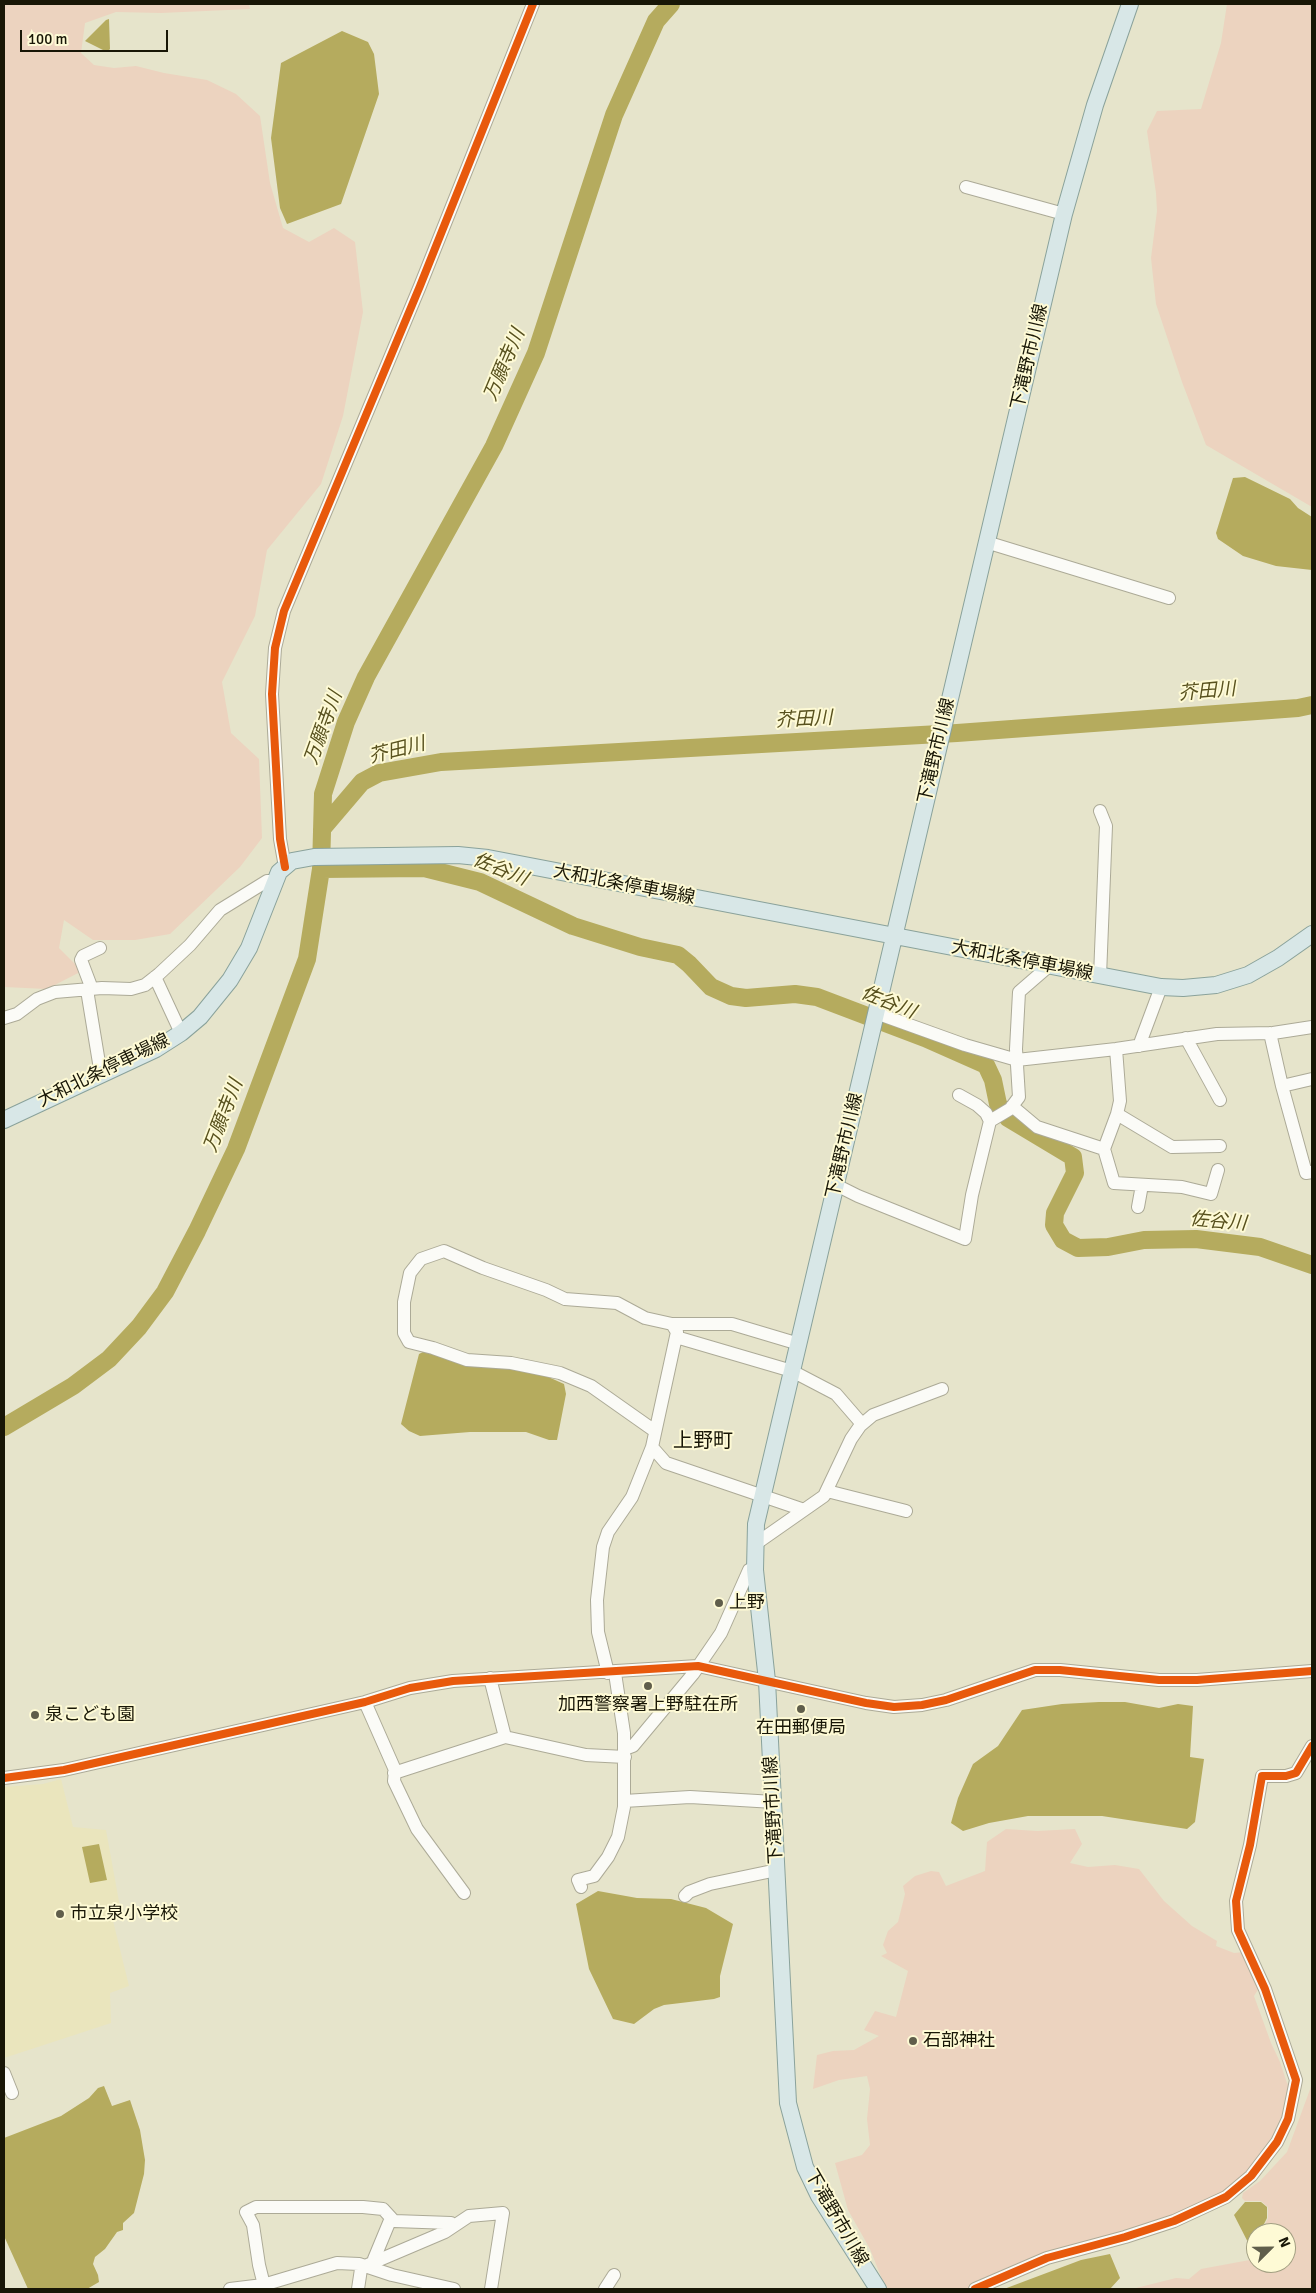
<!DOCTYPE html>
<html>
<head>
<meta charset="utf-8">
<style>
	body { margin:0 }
	#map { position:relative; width:1316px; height:2293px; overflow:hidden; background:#e6e4cb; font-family:Signika,sans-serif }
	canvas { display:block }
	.frame { position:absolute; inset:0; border:5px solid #181606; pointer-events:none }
	.north { position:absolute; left:1246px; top:2223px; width:50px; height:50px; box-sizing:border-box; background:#fefad5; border:1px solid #a29f82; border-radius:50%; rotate:67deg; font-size:14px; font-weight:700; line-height:20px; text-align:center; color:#181606 }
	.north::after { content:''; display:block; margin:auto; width:18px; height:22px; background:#605e4b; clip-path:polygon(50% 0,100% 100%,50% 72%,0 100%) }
	.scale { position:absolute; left:20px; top:30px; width:148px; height:22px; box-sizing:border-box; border:2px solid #181606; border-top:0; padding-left:6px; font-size:15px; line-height:18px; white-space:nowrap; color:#181606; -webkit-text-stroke:4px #fefad5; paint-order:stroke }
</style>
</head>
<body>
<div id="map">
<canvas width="1316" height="2293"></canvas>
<div class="frame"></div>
<div class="north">N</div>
<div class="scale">100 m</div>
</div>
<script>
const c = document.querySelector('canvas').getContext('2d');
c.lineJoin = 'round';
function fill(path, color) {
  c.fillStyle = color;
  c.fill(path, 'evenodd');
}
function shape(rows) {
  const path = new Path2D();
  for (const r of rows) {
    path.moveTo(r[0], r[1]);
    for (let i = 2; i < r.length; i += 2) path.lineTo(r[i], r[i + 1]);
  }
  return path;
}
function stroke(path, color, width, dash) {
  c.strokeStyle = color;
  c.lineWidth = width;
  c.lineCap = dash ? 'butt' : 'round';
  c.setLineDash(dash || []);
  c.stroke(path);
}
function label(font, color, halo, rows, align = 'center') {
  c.font = font + ' Signika,"Noto Sans JP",sans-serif';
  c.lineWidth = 4;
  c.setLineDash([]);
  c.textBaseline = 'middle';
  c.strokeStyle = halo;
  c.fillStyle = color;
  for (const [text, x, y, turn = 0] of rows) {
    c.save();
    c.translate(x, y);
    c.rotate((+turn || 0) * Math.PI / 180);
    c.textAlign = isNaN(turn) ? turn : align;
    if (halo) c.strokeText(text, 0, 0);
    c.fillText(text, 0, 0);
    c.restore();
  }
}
fill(shape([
	[61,1779,73,1827,106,1830,120,1907,113,1921,129,1986,110,1993,111,2023,4,2058,4,1787,43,1784]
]), '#eae5bd');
fill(shape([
	[4,4,249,4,250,9,161,13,116,12,85,23,81,53,94,65,114,68,136,66,164,73,207,80,236,94,260,116,270,183,283,228,309,242,334,228,355,242,363,312,343,416,321,484,267,550,255,616,222,682,231,733,259,759,262,838,240,867,170,934,135,940,93,940,64,920,59,948,82,971,47,989,4,987],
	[1227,4,1312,4,1312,507,1206,445,1182,382,1156,304,1151,258,1157,211,1156,193,1147,131,1157,111,1201,109,1221,43],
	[1006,1829,1037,1831,1075,1829,1082,1844,1070,1863,1088,1867,1115,1865,1139,1869,1164,1901,1192,1926,1217,1941,1216,1946,1234,1953,1244,1952,1261,1985,1254,1996,1271,2043,1280,2062,1287,2083,1292,2088,1288,2104,1272,2145,1228,2192,1180,2214,1011,2268,967,2289,886,2289,870,2249,848,2210,835,2163,862,2155,870,2145,867,2119,870,2089,867,2076,839,2080,813,2089,817,2055,833,2051,854,2050,879,2036,864,2030,875,2011,896,2017,908,1971,881,1956,887,1953,883,1945,888,1931,898,1922,905,1894,903,1886,915,1876,931,1871,939,1872,946,1886,985,1871,987,1842],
	[1312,2084,1312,2289,1132,2289,1176,2278,1189,2279,1201,2269,1255,2259,1256,2263,1261,2263,1264,2268,1266,2267,1266,2263,1286,2263,1286,2233,1264,2233,1264,2226,1268,2218,1268,2207,1261,2201,1245,2201,1242,2198,1243,2193,1260,2181,1287,2152]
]), '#ecd3bf');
fill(shape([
	[109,19,110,49,107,52,85,41,106,20],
	[342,31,368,42,374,54,379,94,341,204,287,224,280,208,271,138,281,63],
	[1245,477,1290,499,1298,508,1312,517,1312,570,1276,566,1243,556,1218,539,1216,533,1233,478],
	[425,1351,544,1375,564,1384,566,1394,557,1440,549,1440,526,1432,470,1432,420,1436,409,1431,401,1424,419,1354],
	[1099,1702,1125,1702,1159,1708,1178,1704,1193,1706,1190,1757,1204,1759,1195,1822,1187,1829,1102,1816,1028,1816,989,1823,963,1831,951,1823,958,1798,973,1764,998,1746,1022,1710,1062,1704],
	[99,1844,107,1880,90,1883,82,1847],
	[598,1891,637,1898,671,1899,706,1908,733,1924,720,1976,720,1997,714,1999,664,2005,654,2009,634,2024,613,2019,589,1969,576,1904],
	[104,2086,112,2106,130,2100,140,2130,145,2160,144,2174,134,2213,123,2223,123,2230,117,2232,105,2249,95,2257,93,2264,98,2275,99,2282,87,2289,28,2289,4,2236,4,2138,61,2116,89,2098,98,2088],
	[1245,2202,1261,2202,1267,2207,1267,2218,1263,2226,1264,2233,1268,2233,1256,2233,1256,2258,1234,2215],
	[1110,2254,1120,2278,1110,2289,1004,2289,1081,2260]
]), '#b5ab5e');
stroke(shape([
	[322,829,362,782,379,773,441,762,957,733,1298,708,1312,705],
	[321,869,424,868,480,882,573,926,640,947,678,955,689,964,711,987,731,996,746,998,795,994,817,997,925,1038,986,1065,993,1080,998,1104,1008,1118,1073,1157,1075,1173,1055,1213,1054,1225,1063,1240,1078,1248,1108,1247,1144,1240,1196,1239,1260,1247,1312,1265],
	[4,1427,73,1386,109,1359,139,1327,165,1292,197,1231,236,1149,307,959,321,869,323,794,346,722,366,677,494,446,536,353,614,115,656,21,671,4]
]), '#b5ab5e', 18);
const minor = shape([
	[966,187,1064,214],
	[986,542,1169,598],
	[1100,811,1106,826,1100,976],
	[285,867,280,839,272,694,275,648,284,611,420,286,533,4],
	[155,977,181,1033],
	[92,989,81,960,83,956,100,948],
	[87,990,101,1075],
	[876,1013,965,1045,1017,1060,1116,1049,1217,1034,1273,1033,1312,1027],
	[4,1018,17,1014,37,999,55,992,102,988,131,989,145,985,159,974,190,945,220,910,267,881,275,881],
	[1270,1033,1282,1086,1306,1173,1312,1172],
	[1186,1038,1220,1100],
	[1139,1046,1161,987],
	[1282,1086,1312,1079],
	[1012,1106,1037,1127,1104,1149,1114,1183,1182,1187,1211,1194,1218,1170],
	[1117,1114,1172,1147,1220,1146],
	[990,1121,1010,1109,1019,1097,1016,1049,1019,992,1049,966],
	[1104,1149,1117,1114,1120,1101,1116,1049],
	[836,1185,858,1196,965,1239,972,1195,990,1121,986,1113,977,1105,959,1095],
	[1138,1207,1142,1185],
	[676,1337,792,1371,836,1394,862,1424],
	[656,1429,652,1429,591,1386,560,1373,511,1363,467,1360,433,1348,409,1342,404,1333,404,1302,410,1273,421,1259,444,1251,483,1268,546,1290,565,1299,617,1303,645,1318,672,1324,732,1324,799,1344],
	[652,1447,666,1463,804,1510],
	[827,1491,906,1511],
	[754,1545,824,1496,851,1439,860,1426,873,1415,942,1389],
	[608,1673,598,1632,597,1600,603,1547,608,1532,632,1497,652,1447,677,1332,672,1324],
	[490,1678,505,1737],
	[365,1702,395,1770,394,1781,417,1829,464,1893],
	[625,1749,633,1746,693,1674,721,1633,749,1570,755,1570],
	[394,1773,505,1737,586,1755,625,1757],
	[4,1778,64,1770,365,1702,410,1688,453,1681,698,1666,866,1703,894,1707,922,1705,946,1700,1035,1670,1060,1670,1159,1680,1197,1680,1312,1671],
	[624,1801,690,1797,774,1802],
	[581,1887,578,1880,594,1876,608,1857,618,1837,624,1807,624,1733,615,1673],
	[685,1896,689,1892,710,1884,777,1870],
	[4,2073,12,2093],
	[375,2262,374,2259,391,2218],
	[230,2289,263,2285,337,2263,359,2264,392,2275,454,2289],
	[265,2289,259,2265,253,2225,246,2212,256,2207,363,2207,383,2209,394,2221,451,2223,454,2226],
	[358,2289,361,2269,365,2266,445,2232,469,2216,503,2213,491,2289],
	[605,2289,614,2275],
	[975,2289,1047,2258,1125,2237,1174,2221,1226,2197,1251,2176,1277,2142,1288,2119,1296,2080,1265,1989,1238,1930,1236,1901,1250,1845,1262,1776,1286,1776,1296,1773,1312,1746]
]);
const major = shape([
	[4,1120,156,1049,181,1033,200,1017,230,980,249,948,279,872,292,861,314,857,458,855,488,858,1161,987,1183,988,1216,985,1248,975,1278,958,1312,934],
	[878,2289,819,2196,805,2167,788,2103,767,1681,755,1570,756,1524,1064,214,1095,105,1130,4]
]);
stroke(minor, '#acaa97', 14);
stroke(major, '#8aa29b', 18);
stroke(minor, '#fbfbf7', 12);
stroke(major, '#d8e7e7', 16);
stroke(shape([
	[285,867,280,839,272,694,275,648,284,611,420,286,533,4],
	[4,1778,64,1770,365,1702,410,1688,453,1681,698,1666,866,1703,894,1707,922,1705,946,1700,1035,1670,1060,1670,1159,1680,1197,1680,1312,1671],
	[975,2289,1047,2258,1125,2237,1174,2221,1226,2197,1251,2176,1277,2142,1288,2119,1296,2080,1265,1989,1238,1930,1236,1901,1250,1845,1262,1776,1286,1776,1296,1773,1312,1746]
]), '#e8590c', 8);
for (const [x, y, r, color] of [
	[719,1603,5,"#605e4b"],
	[648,1686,5,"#605e4b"],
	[801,1709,5,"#605e4b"],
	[35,1715,5,"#605e4b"],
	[60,1914,5,"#605e4b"],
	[913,2041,5,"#605e4b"]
]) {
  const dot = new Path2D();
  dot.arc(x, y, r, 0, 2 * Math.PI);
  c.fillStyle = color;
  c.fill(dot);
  stroke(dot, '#fefad5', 2);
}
label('18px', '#181606', '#fefad5', [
	["下滝野市川線",1030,357,-77],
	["下滝野市川線",937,751,-77],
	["大和北条停車場線",624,885,11],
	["大和北条停車場線",1022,961,11],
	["大和北条停車場線",104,1071,-26],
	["下滝野市川線",845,1146,-77],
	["下滝野市川線",774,1810,-93],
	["下滝野市川線",836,2218,60]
]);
label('18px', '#181606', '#fefad5', [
	["上野",729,1603],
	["加西警察署上野駐在所",648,1705,"center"],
	["泉こども園",45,1715],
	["在田郵便局",801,1728,"center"],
	["市立泉小学校",70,1914],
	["石部神社",923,2041]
], 'left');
label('italic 19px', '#58511e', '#fefad5', [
	["万願寺川",505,365,-67],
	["芥田川",1207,692,-5],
	["芥田川",804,720,-3],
	["万願寺川",324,728,-70],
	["芥田川",397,751,-14],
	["佐谷川",500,870,22],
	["佐谷川",888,1003,22],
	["万願寺川",224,1116,-69],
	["佐谷川",1218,1222,5]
]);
label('20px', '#181606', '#fefad5', [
	["上野町",703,1442]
]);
</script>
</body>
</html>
